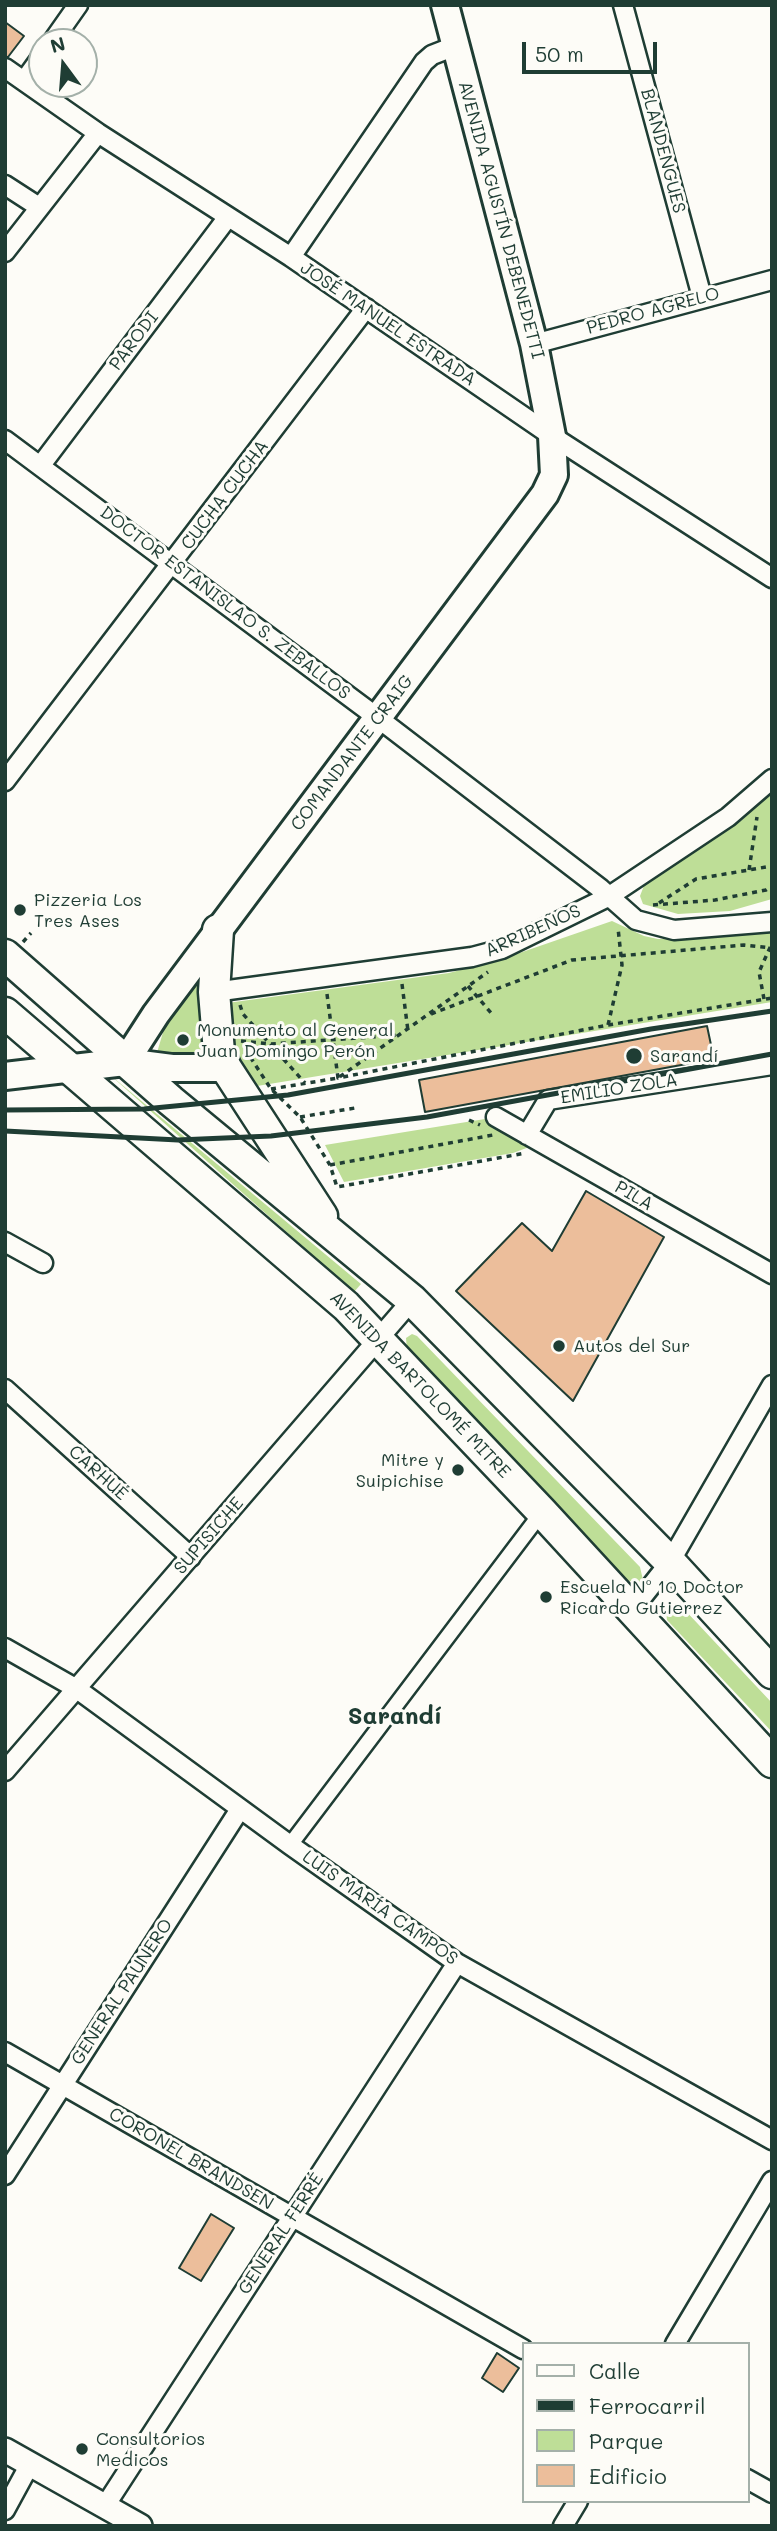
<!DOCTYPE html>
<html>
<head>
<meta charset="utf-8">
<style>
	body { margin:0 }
	#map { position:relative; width:777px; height:2531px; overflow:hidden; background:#fdfcf7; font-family:Mali,sans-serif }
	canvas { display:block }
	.frame { position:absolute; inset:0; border:7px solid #1f3d34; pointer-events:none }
	.legend { position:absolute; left:522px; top:2342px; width:228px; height:161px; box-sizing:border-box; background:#fdfcf7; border:2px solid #a4b0a9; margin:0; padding:9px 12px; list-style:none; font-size:21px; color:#1f3d34 }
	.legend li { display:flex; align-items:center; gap:14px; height:35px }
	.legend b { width:35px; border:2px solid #a4b0a9 }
	.north { position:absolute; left:28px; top:28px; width:70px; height:70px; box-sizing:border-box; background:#fdfcf7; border:2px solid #a4b0a9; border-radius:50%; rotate:344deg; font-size:19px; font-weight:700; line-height:28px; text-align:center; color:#1f3d34 }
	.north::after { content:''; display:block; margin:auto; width:24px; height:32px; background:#1f3d34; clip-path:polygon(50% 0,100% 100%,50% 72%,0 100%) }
	.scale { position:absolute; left:522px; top:42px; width:135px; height:32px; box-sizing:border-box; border:4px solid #1f3d34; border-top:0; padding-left:9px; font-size:21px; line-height:24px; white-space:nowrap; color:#1f3d34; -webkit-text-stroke:5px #fdfcf7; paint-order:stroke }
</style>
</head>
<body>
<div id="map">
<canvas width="777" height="2531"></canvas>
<div class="frame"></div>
<ul class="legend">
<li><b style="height:9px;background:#fdfcf7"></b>Calle</li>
<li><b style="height:9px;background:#1f3d34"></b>Ferrocarril</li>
<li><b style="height:19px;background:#bede97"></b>Parque</li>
<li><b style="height:19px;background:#ecbe9b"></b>Edificio</li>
</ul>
<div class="north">N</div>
<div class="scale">50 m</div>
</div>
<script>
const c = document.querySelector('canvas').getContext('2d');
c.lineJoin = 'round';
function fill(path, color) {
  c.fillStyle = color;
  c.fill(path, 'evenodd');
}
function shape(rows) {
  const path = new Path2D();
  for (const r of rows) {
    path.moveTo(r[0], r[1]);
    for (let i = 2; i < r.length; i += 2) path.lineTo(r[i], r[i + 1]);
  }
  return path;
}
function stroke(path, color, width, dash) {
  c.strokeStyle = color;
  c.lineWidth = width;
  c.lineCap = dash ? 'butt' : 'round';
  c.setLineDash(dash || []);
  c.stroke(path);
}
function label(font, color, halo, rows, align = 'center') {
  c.font = font + ' Mali,sans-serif';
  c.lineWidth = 6;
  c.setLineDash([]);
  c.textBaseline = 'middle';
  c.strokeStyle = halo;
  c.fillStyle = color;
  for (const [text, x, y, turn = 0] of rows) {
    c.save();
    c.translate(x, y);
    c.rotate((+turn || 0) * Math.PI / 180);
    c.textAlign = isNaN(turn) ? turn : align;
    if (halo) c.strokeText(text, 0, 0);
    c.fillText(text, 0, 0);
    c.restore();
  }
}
fill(shape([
	[772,791,772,899,730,911,678,914,643,904,640,896,645,883,742,820],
	[612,921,644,936,658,939,772,932,772,1002,257,1086,250,1082,222,1014,227,1003,449,973,505,958],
	[203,971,212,1056,156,1056,169,1012],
	[109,1074,361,1284,354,1292],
	[485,1119,532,1146,513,1153,344,1182,325,1145],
	[412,1334,417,1336,640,1567,643,1580,638,1584,627,1580,407,1350,406,1338],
	[672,1606,683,1608,772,1703,772,1732,667,1620,666,1611]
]), '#bede97');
const building = shape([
	[5,22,24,36,8,57,5,57,5,22],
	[707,1026,714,1059,425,1112,419,1080,707,1026],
	[586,1191,664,1237,573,1401,456,1291,522,1223,552,1251,586,1191],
	[211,2214,234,2228,201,2281,179,2268,211,2214],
	[497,2353,519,2368,503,2392,482,2378,497,2353]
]);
fill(building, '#ecbe9b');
stroke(building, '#1f3d34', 2);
const pedestrian = shape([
	[290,1845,542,1512]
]);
const minor = shape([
	[623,5,702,297],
	[52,42,78,5],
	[5,68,98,133,291,257,552,436,772,578],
	[24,81,42,56],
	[5,185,39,207],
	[5,252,98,133],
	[291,257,424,62,432,55,455,46],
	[534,344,772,280],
	[5,440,378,718,601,889,636,920,674,930,772,922],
	[41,465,228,217],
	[5,781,366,308],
	[214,992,472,957,502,949,608,897,728,817,772,779],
	[496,1117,772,1274],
	[527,1135,548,1100,772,1065],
	[5,1242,43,1263],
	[5,1389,191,1557],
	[632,1610,670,1562,772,1385],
	[5,1648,77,1689,290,1845,457,1963,772,2140],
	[5,1771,412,1300],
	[5,2052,523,2349],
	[5,2175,240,1809],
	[675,2344,772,2181],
	[747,2479,772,2493],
	[105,2506,457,1963],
	[5,2510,30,2464],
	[563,2526,578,2501]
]);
const tertiary = shape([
	[5,2450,140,2526]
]);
const secondary = shape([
	[125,1062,156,1014,545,494,554,475,552,436,534,344,445,5],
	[5,1076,125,1062,172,1068,226,1068]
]);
const primary = shape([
	[218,930,214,992,219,1052,226,1068,322,1216],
	[5,955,171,1101,412,1300,670,1562,772,1673],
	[5,1013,346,1306,542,1512,772,1762]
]);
stroke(pedestrian, '#1f3d34', 19);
stroke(minor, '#1f3d34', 23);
stroke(tertiary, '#1f3d34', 28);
stroke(secondary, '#1f3d34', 32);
stroke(primary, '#1f3d34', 35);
stroke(shape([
	[749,870,757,817],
	[659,903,696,879,772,866],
	[653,905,715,900,766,890,772,886],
	[23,942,31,933],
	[402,984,408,1031],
	[468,986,492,1014],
	[327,994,338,1078,608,1025,772,998],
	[764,999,759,972,772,943],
	[240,1005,243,1014,305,1083],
	[431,1014,572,960,744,945,772,948],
	[608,1025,622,965,618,928],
	[241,1041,271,1044,400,1035],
	[245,1049,271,1089,300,1117,330,1165,337,1187,526,1153],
	[271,1089,338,1078,488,972],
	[300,1117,355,1108],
	[469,1120,480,1125],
	[330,1165,493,1135]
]), '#1f3d34', 3.5, [5, 5]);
stroke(pedestrian, '#fdfcf7', 14);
stroke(minor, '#fdfcf7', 18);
stroke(tertiary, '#fdfcf7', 23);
stroke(secondary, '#fdfcf7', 26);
stroke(primary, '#fdfcf7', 30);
stroke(shape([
	[5,1110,144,1109,288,1095,651,1029,772,1011],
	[5,1131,178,1140,271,1136,427,1117,772,1054]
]), '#1f3d34', 5);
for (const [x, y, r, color] of [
	[20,910,7,"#1f3d34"],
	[183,1040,7,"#1f3d34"],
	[634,1056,9,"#1f3d34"],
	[559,1346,7,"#1f3d34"],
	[458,1470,7,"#1f3d34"],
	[546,1597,7,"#1f3d34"],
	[82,2449,7,"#1f3d34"]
]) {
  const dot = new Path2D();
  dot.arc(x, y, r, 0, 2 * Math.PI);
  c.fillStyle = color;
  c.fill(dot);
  stroke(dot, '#fdfcf7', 2.5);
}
label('18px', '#1f3d34', '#fdfcf7', [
	["BLANDENGUES",663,151,75],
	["AVENIDA AGUSTÍN DEBENEDETTI",501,220,75],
	["PEDRO AGRELO",653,311,-15],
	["JOSÉ MANUEL ESTRADA",388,324,34],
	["PARODI",134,341,-53],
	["CUCHA CUCHA",225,495,-53],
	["DOCTOR ESTANISLAO S. ZEBALLOS",225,603,37],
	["COMANDANTE CRAIG",352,753,-53],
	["ARRIBEÑOS",533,931,-24],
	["EMILIO ZOLA",619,1089,-9],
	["PILA",634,1196,30],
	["AVENIDA BARTOLOMÉ MITRE",420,1385,46],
	["CARHUÉ",98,1473,42],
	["SUPISICHE",209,1536,-49],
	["LUIS MARÍA CAMPOS",380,1908,35],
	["GENERAL PAUNERO",122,1992,-57],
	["CORONEL BRANDSEN",191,2159,30],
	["GENERAL FERRÉ",281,2234,-57]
]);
label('18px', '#1f3d34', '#fdfcf7', [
	["Pizzeria Los",34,900],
	["Tres Ases",34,921],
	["Monumento al General",197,1030],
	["Juan Domingo Perón",197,1051],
	["Sarandí",650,1056],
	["Autos del Sur",573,1346],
	["Mitre y",444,1460,"right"],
	["Suipichise",444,1481,"right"],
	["Escuela Nº 10 Doctor",560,1587],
	["Ricardo Gutierrez",560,1608],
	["Consultorios",96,2439],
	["Medicos",96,2460]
], 'left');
label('bold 24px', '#1f3d34', '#fdfcf7', [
	["Sarandí",395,1717]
]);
</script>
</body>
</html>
